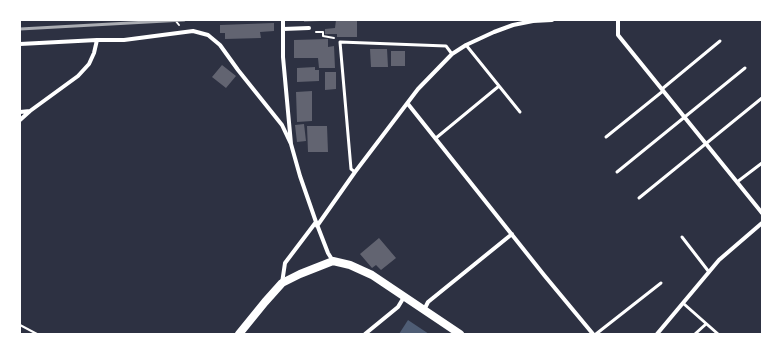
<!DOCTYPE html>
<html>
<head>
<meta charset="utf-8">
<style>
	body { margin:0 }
	#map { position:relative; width:782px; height:354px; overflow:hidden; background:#2d3142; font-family:Roboto,sans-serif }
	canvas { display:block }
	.frame { position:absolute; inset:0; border:21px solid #fff; pointer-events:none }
</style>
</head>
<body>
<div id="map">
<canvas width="782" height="354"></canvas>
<div class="frame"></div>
</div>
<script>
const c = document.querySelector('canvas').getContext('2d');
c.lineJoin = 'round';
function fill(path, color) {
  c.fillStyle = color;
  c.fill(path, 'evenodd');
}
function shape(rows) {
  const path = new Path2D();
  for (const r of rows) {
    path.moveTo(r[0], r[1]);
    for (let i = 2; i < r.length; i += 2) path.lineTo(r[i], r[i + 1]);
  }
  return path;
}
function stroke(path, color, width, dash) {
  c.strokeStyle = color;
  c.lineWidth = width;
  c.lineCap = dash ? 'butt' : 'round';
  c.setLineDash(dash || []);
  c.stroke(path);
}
fill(shape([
	[408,320,429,334,399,334]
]), '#4f5d75');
fill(shape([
	[304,20,320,20,320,21,304,22],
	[336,20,357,20,357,37,337,37,337,34,325,34,325,29,335,28],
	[274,23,274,31,260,32,261,38,225,39,225,33,220,33,220,25],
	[328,39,328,47,334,46,335,68,319,68,318,58,294,58,294,40],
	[370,49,387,49,388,67,371,67],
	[391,51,405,51,405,66,391,66],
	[222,65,236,76,226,88,212,77],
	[315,67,315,70,319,70,319,81,297,82,297,68],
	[325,72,336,72,336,89,325,90],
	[312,91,312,121,297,122,296,92],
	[304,124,306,141,297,142,295,125],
	[307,126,327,126,328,152,308,152],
	[379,238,396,258,381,270,376,265,372,268,360,254]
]), '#626471');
stroke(shape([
	[175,20,179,25],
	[316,32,323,32,323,36,334,38],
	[20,325,37,334]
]), '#fff', 2);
stroke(shape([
	[466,45,520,112],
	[662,89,720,41],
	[606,137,663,91],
	[436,138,499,86],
	[355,172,351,169,340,42,446,46,452,54],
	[617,172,745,68],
	[737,182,762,163],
	[639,198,762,98],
	[682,237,709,272],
	[684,304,718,334],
	[596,334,661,283],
	[695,334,706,324]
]), '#fff', 3);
stroke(shape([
	[283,20,283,57,291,144,300,176,316,222,328,253,333,261],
	[618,20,618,35,762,213],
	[283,29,309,28],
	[20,44,97,40],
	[408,104,544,275,593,334],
	[20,112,30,111],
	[20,120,30,111,78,76,89,64,94,53,97,40,124,40,193,31,208,35,220,45,238,70,282,125,291,144],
	[317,226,355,172,418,89,452,54,466,45,494,32,513,25,533,21,552,20],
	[282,283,285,263,316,222],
	[424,310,428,302,512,234],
	[365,334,398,307,404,297],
	[657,334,719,260,762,223]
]), '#fff', 4);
stroke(shape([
	[239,334,265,302,282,283,300,274,333,261,350,265,372,275,460,334]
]), '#fff', 8);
stroke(shape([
	[20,29,184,20]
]), '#abadb3', 3);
</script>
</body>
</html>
